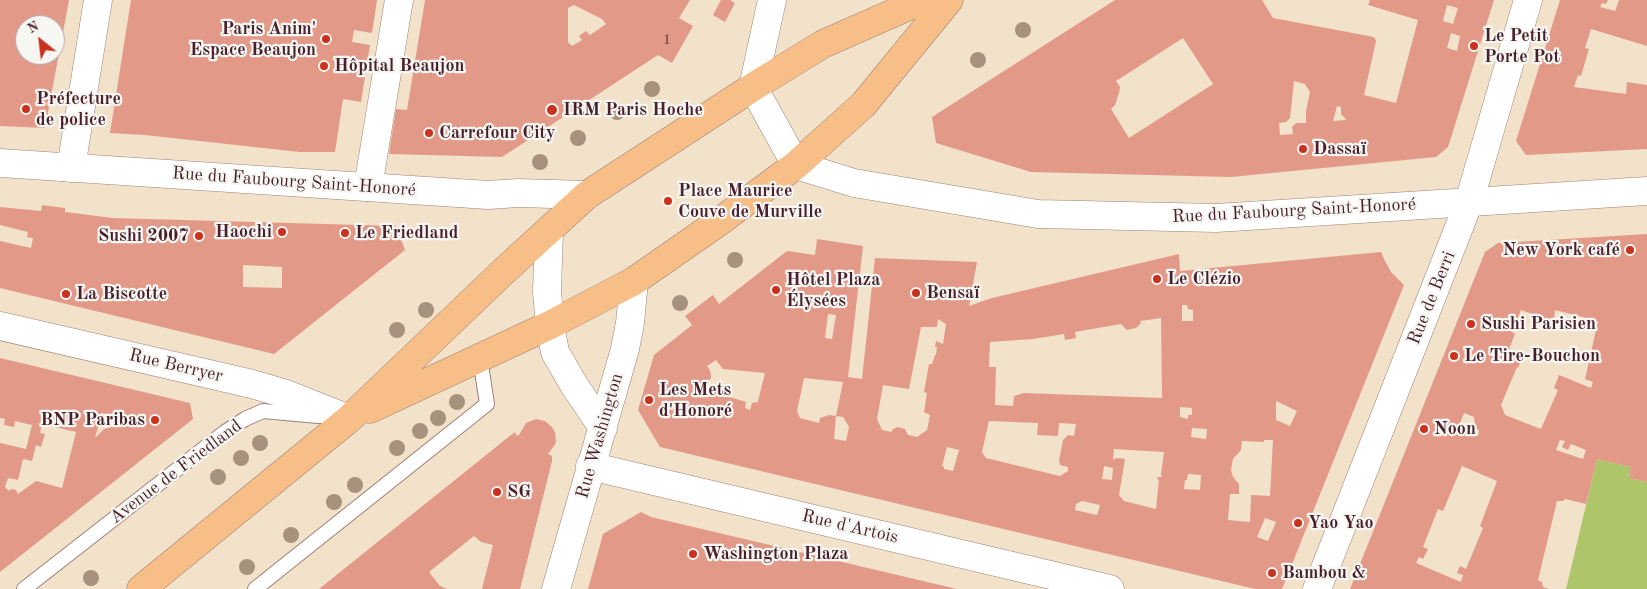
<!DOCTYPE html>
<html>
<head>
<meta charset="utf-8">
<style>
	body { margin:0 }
	#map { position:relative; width:1647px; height:589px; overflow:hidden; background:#f3e2ca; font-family:"Old Standard TT",serif }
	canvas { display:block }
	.north { position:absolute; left:15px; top:15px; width:50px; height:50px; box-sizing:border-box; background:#f6f6f2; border:1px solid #b1a0a2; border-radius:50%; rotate:331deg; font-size:14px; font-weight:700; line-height:20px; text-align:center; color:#4a1f2b }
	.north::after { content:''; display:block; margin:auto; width:18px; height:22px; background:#c8321e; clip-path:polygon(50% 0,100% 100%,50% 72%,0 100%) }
</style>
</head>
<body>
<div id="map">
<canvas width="1647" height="589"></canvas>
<div class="north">N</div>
</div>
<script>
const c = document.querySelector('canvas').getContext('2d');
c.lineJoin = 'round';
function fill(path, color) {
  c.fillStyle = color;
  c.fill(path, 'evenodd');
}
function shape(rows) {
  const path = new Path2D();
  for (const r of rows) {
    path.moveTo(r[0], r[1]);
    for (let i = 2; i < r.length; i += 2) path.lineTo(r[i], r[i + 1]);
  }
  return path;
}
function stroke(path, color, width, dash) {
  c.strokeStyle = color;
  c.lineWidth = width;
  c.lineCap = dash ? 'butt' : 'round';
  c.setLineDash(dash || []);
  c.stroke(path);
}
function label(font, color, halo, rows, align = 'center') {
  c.font = font + ' "Old Standard TT",serif';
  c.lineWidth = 4.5;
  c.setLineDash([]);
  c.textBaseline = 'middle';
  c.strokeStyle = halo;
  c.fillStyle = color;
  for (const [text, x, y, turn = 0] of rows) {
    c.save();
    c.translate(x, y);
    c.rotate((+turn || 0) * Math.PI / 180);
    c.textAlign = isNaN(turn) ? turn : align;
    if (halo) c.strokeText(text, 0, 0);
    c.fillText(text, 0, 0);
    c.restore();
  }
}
fill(shape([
	[1597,459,1631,467,1629,478,1647,482,1647,589,1566,589]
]), '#aec56a');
fill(shape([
	[0,0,69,0,45,128,0,126],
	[25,25,55,25,55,55,25,55],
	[131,0,377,0,372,33,354,30,352,42,370,45,361,102,343,99,335,152,300,152,145,135,110,133],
	[425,0,690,0,679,18,693,26,672,63,658,55,502,157,389,154,396,109,407,110],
	[574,5,602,19,606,24,590,35,586,31,579,36,582,40,572,46,568,42,568,8],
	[721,0,730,0,735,3,725,22,713,15],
	[1115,0,1262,0,1273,18,1374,37,1376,41,1364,95,1396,103,1418,20,1368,5,1370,0,1494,0,1448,147,1436,157,1231,177,1031,172,936,143,932,117],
	[1447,5,1458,8,1453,24,1443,21],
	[1451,33,1460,36,1457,51,1447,48],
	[1183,38,1213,84,1129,138,1111,109,1115,105,1119,93,1120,87,1116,81],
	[1294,81,1305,84,1310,92,1306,111,1306,123,1296,123,1292,127,1293,134,1280,135,1279,123,1286,122,1290,118],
	[1337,106,1341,107,1341,114,1346,119,1345,120,1333,121],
	[1560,0,1608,0,1606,4,1602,3,1600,7,1615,11,1619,0,1647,0,1647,46,1591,29,1585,48,1589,49,1581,76,1578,75,1574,87,1626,94,1627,82,1647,85,1647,149,1526,155,1516,141],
	[42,205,65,208,65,213,66,212,112,218,396,226,405,250,274,354,0,288,0,241,31,248,33,238,27,237,28,232,0,225,0,207,41,211],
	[243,265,282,267,282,288,243,287],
	[1647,234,1647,482,1629,478,1631,467,1597,459,1586,504,1565,499,1563,501,1557,501,1538,580,1542,582,1543,587,1549,589,1350,589,1485,252,1498,243],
	[1521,310,1554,322,1555,310,1598,321,1585,379,1593,382,1591,388,1559,375,1554,388,1558,390,1541,429,1505,415,1501,405,1517,367,1518,368,1522,359,1517,357,1513,351,1509,349,1515,334,1512,332],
	[1464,413,1474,417,1475,427,1479,431,1478,436,1458,428],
	[1560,440,1565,441,1562,447,1568,450,1571,444,1586,450,1583,459,1556,450],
	[1462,466,1497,481,1480,526,1483,528,1466,569,1460,566,1457,573,1463,575,1461,582,1416,563,1419,557,1423,559,1428,549,1423,547,1438,509,1443,511],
	[817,239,863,246,848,377,862,379,875,258,977,262,969,306,992,298,1179,254,1180,271,1381,252,1384,259,1391,272,1404,285,1282,589,1255,589,660,447,638,410,654,355,692,325,685,316,713,295,719,304,787,251,815,255],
	[1182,305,1187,305,1188,309,1193,310,1193,321,1182,321],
	[828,314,836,315,832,339,825,338],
	[1161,318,1162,398,1024,393,1014,396,1013,406,995,405,996,367,989,367,990,342,1033,339,1064,334,1065,340,1076,338,1075,332,1121,324,1127,330,1136,328,1141,323,1140,321],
	[938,319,946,324,943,344,936,341,935,347,937,347,936,355,935,355,932,364,929,364,924,392,927,393,924,412,930,415,927,430,917,437,908,435,905,429,897,427,892,430,892,432,882,430,877,419,883,385,909,389,921,327,937,327],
	[716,360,723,369,765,373,757,405,757,402,752,403,750,410,745,408,746,402,726,396,727,391,707,386,711,377,710,370,707,366],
	[804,378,843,382,836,416,829,415,820,418,819,423,800,418,797,411],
	[1276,401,1297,411,1290,426,1276,420],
	[1180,407,1192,408,1192,415,1188,415,1188,419,1180,417],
	[836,416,843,417,849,427,846,441,834,439],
	[989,421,1038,423,1037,435,1058,436,1059,423,1076,424,1074,436,1068,435,1063,440,1059,461,1060,465,1068,467,1068,471,1060,476,986,458,982,452],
	[1192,428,1207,429,1206,439,1191,437],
	[1264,440,1273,440,1270,496,1251,495,1250,522,1228,520,1230,494,1239,494,1239,484,1233,477,1231,470,1233,459,1241,450,1242,441,1264,442],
	[947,447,959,450,953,471,944,469,944,467,942,466],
	[1114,449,1164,452,1161,474,1162,477,1158,477,1157,479,1159,480,1156,509,1124,501,1119,495,1125,459,1117,458,1113,460],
	[1104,466,1113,468,1112,480,1102,479],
	[1188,474,1201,475,1200,490,1184,489,1185,480,1187,480],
	[1082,501,1100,505,1097,515,1075,510,1076,504],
	[1265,518,1276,522,1268,541,1257,537],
	[0,358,190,403,193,419,0,572,0,443,26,449,32,425,15,421,14,427,4,425,5,419,0,418],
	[102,413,129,419,120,427,113,426,104,429,95,438],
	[42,424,76,432,62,488,36,481,18,494,16,490,11,489,9,491,5,487,8,478,18,480,23,459,32,461,36,445,41,447,45,434,40,433],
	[536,419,545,421,552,427,555,432,556,442,554,446,548,454,552,456,552,461,520,589,482,589,493,545,481,542,474,536,429,572,440,586,447,589,319,589,511,435,515,432,517,436,519,435,526,423],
	[641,512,651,517,957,589,588,589,603,534]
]), '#e29988');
const service = shape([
	[24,589,225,432,245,419,263,411,318,416],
	[255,589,487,404,480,358]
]);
const minor = shape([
	[772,0,753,87,796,165],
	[71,168,98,0],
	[368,187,399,0],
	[549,230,547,292,550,325,555,352,574,385,603,428],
	[0,326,252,384,286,394,349,419],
	[590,466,1110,589],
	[556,589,625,349,630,323,634,281],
	[1317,589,1469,202,1528,0]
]);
const tertiary = shape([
	[0,163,488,195,518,193,587,195],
	[796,165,854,183,1038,214,1216,218,1647,191]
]);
const primary = shape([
	[370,409,550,325,634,281,716,224,796,165,863,105,949,0],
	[141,589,349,419,504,271,587,195,753,87,823,44,923,0]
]);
stroke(service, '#9e807a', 16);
stroke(minor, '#9e807a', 29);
stroke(tertiary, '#9e807a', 29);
stroke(primary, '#9e807a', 29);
stroke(service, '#fff', 14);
stroke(minor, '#fff', 28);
stroke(tertiary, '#fff', 28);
stroke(primary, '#f7be88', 28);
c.fillStyle = '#a7927d';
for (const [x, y] of [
	[1023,30],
	[978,60],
	[652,89],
	[617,112],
	[578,138],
	[540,162],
	[735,260],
	[680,303],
	[426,310],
	[397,330],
	[457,402],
	[438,418],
	[420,431],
	[260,443],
	[397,448],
	[241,458],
	[218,477],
	[355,485],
	[334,502],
	[291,535],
	[247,567],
	[91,578]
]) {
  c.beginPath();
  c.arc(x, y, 8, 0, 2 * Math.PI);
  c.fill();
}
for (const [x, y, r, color] of [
	[326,39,5,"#c8321e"],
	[1474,46,5,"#c8321e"],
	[324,66,5,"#c8321e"],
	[26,109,5,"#c8321e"],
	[552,110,6,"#c8321e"],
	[429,133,5,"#c8321e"],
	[1303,149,5,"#c8321e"],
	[668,201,5,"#c8321e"],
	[282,232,5,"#c8321e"],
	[345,233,5,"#c8321e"],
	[199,236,5,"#c8321e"],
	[1630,250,5,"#c8321e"],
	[1157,279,5,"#c8321e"],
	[776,290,5,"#c8321e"],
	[916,293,5,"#c8321e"],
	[66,294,5,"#c8321e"],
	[1471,324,5,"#c8321e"],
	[1454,356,5,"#c8321e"],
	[649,400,5,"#c8321e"],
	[155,420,5,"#c8321e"],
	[1424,429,5,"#c8321e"],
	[497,492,5,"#c8321e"],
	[1298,523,5,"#c8321e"],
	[693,554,5,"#c8321e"],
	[1272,573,5,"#c8321e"]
]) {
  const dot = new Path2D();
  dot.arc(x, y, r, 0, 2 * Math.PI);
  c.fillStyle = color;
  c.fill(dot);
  stroke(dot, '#f6f6f2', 2);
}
label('15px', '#703e42', null, [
	["1",667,40]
]);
label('bold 18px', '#4a1f2b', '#f6f6f2', [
	["Paris Anim'",316,29,"right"],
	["Espace Beaujon",316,50,"right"],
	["Le Petit",1484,36],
	["Porte Pot",1484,57],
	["Hôpital Beaujon",334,66],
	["Préfecture",36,99],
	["de police",36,120],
	["IRM Paris Hoche",563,110],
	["Carrefour City",439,133],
	["Dassaï",1313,149],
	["Place Maurice",678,191],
	["Couve de Murville",678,212],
	["Haochi",272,232,"right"],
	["Le Friedland",355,233],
	["Sushi 2007",189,236,"right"],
	["New York café",1620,250,"right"],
	["Le Clézio",1167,279],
	["Hôtel Plaza",786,280],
	["Élysées",786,301],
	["Bensaï",926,293],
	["La Biscotte",76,294],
	["Sushi Parisien",1481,324],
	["Le Tire-Bouchon",1464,356],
	["Les Mets",659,390],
	["d'Honoré",659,411],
	["BNP Paribas",145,420,"right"],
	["Noon",1434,429],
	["SG",507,492],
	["Yao Yao",1308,523],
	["Washington Plaza",703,554],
	["Bambou &",1282,573]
], 'left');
label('18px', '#4a1f2b', '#f6f6f2', [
	["Rue du Faubourg Saint-Honoré",294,182,4],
	["Rue du Faubourg Saint-Honoré",1294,211,-3],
	["Rue de Berri",1432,298,-68],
	["Rue Berryer",176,366,13],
	["Rue Washington",600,436,-74],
	["Avenue de Friedland",176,472,-37],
	["Rue d'Artois",850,527,13]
]);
</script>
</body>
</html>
